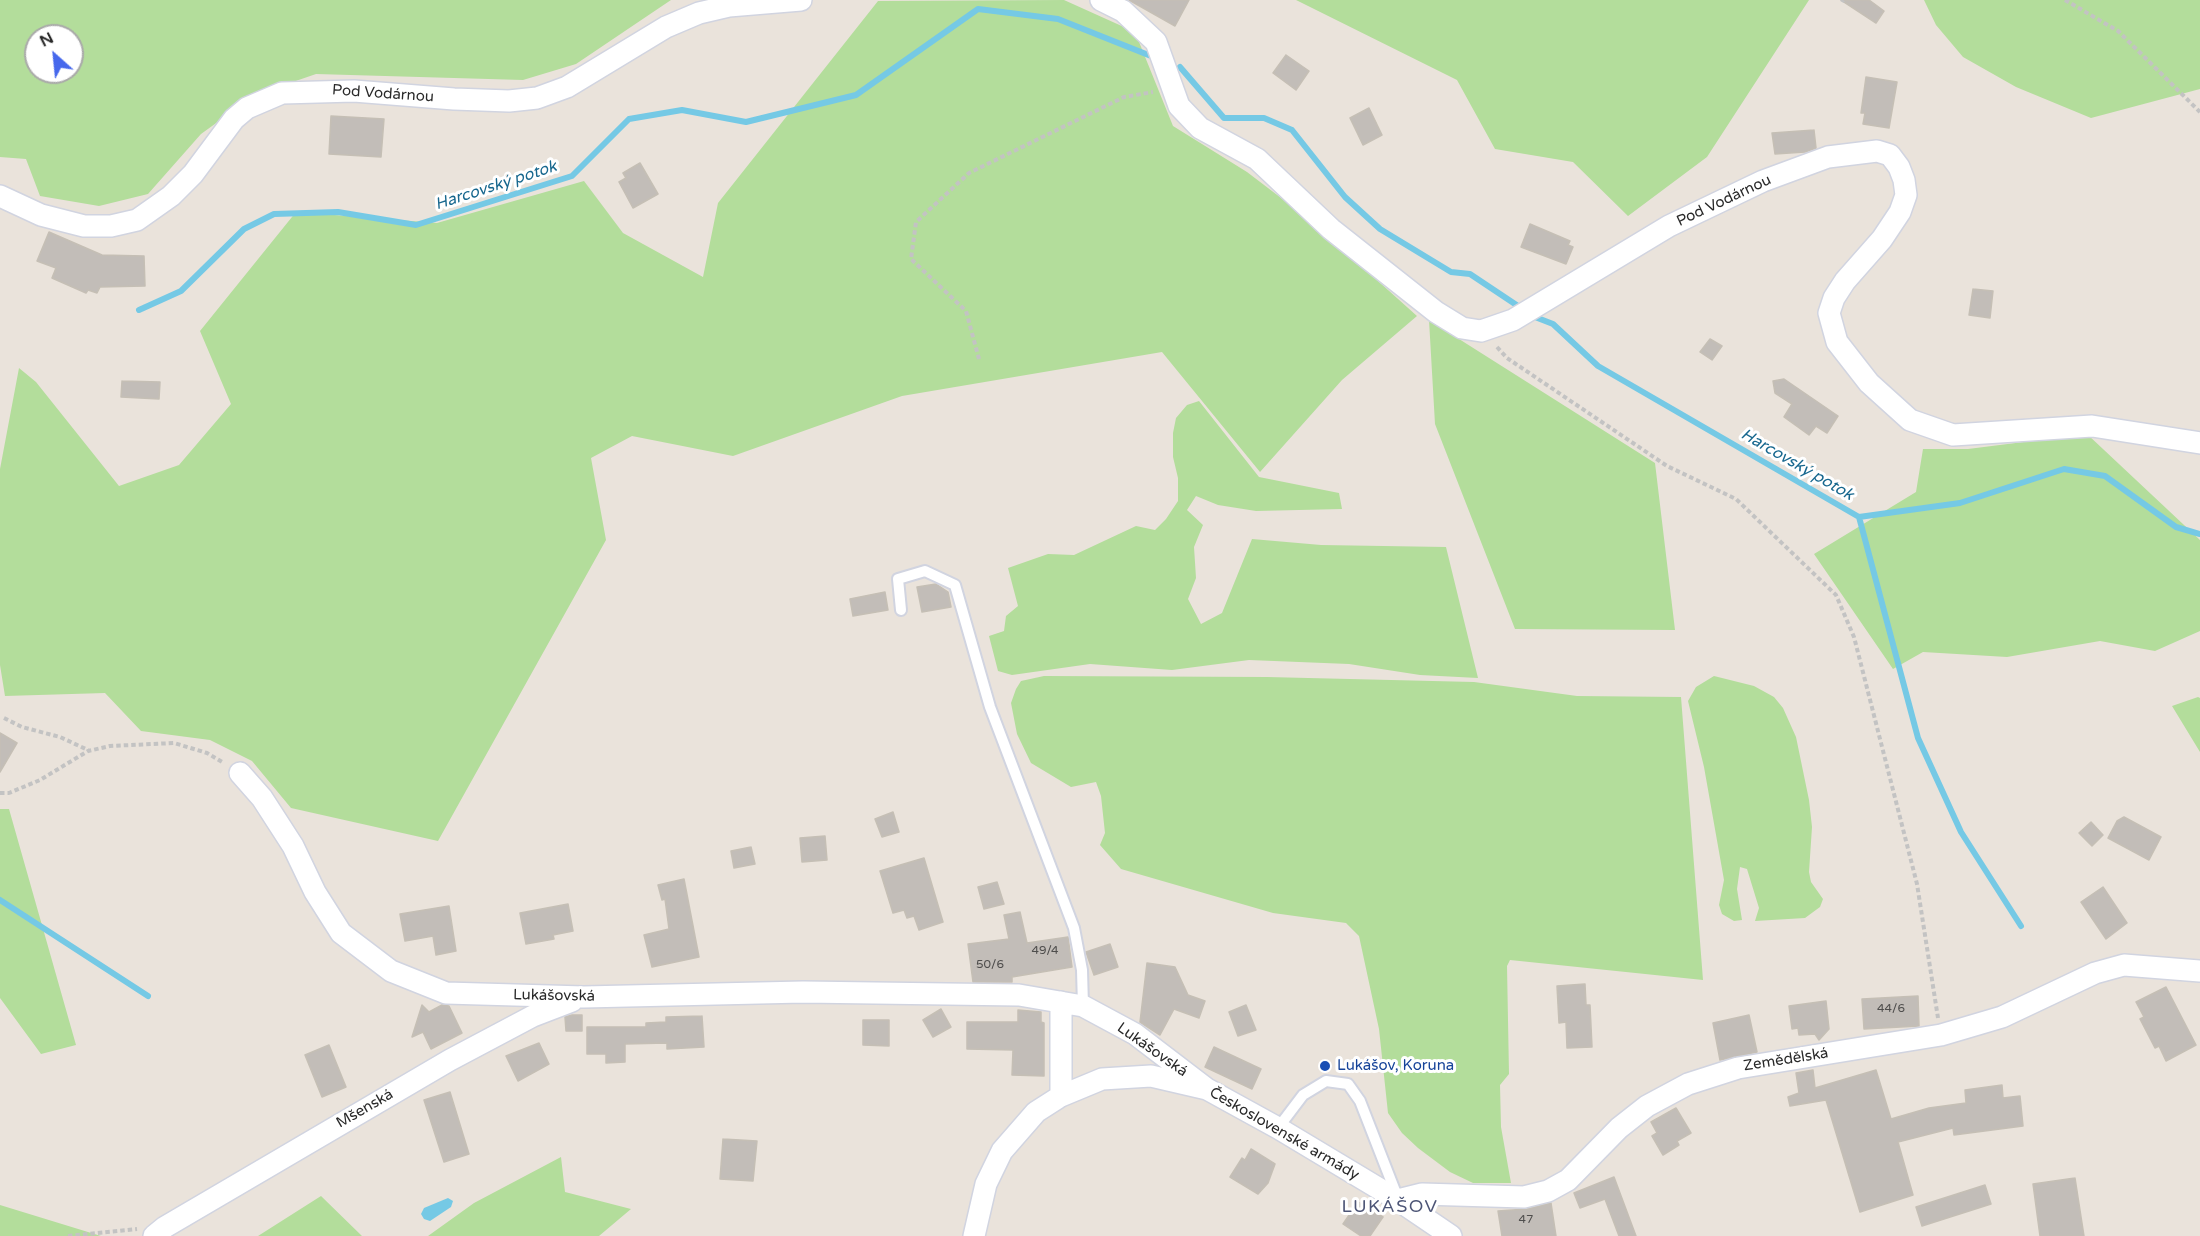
<!DOCTYPE html>
<html>
<head>
<meta charset="utf-8">
<style>
	body { margin:0 }
	#map { position:relative; width:2200px; height:1236px; overflow:hidden; background:#eae3db; font-family:"Varela Round",sans-serif }
	canvas { display:block }
	.north { position:absolute; left:24px; top:24px; width:60px; height:60px; box-sizing:border-box; background:#fff; border:2px solid #a9a9a9; border-radius:50%; rotate:333deg; font-size:16px; font-weight:700; line-height:24px; text-align:center; color:#292929 }
	.north::after { content:''; display:block; margin:auto; width:21px; height:27px; background:#4668ec; clip-path:polygon(50% 0,100% 100%,50% 72%,0 100%) }
</style>
</head>
<body>
<div id="map">
<canvas width="2200" height="1236"></canvas>
<div class="north">N</div>
</div>
<script>
const c = document.querySelector('canvas').getContext('2d');
c.lineJoin = 'round';
function fill(path, color) {
  c.fillStyle = color;
  c.fill(path, 'evenodd');
}
function shape(rows) {
  const path = new Path2D();
  for (const r of rows) {
    path.moveTo(r[0], r[1]);
    for (let i = 2; i < r.length; i += 2) path.lineTo(r[i], r[i + 1]);
  }
  return path;
}
function stroke(path, color, width, dash) {
  c.strokeStyle = color;
  c.lineWidth = width;
  c.lineCap = dash ? 'butt' : 'round';
  c.setLineDash(dash || []);
  c.stroke(path);
}
function label(font, color, halo, rows, align = 'center') {
  c.font = font + ' "Varela Round",sans-serif';
  c.lineWidth = 6;
  c.setLineDash([]);
  c.textBaseline = 'middle';
  c.strokeStyle = halo;
  c.fillStyle = color;
  for (const [text, x, y, turn = 0] of rows) {
    c.save();
    c.translate(x, y);
    c.rotate((+turn || 0) * Math.PI / 180);
    c.textAlign = isNaN(turn) ? turn : align;
    if (halo) c.strokeText(text, 0, 0);
    c.fillText(text, 0, 0);
    c.restore();
  }
}
fill(shape([
	[0,0,671,0,576,64,523,80,316,74,255,95,201,134,148,194,99,206,40,196,26,159,0,157],
	[36,36,72,36,72,72,36,72],
	[1064,0,1135,32,1173,126,1247,172,1310,220,1417,316,1342,380,1260,472,1162,352,902,396,733,456,632,436,591,458,606,540,438,841,291,808,252,761,210,740,141,731,105,693,5,696,0,665,0,469,19,368,36,382,119,486,179,465,231,404,200,331,296,212,437,223,584,181,623,233,703,277,718,203,878,1],
	[1296,0,1809,0,1707,157,1628,216,1573,162,1495,149,1457,80],
	[1924,0,2200,0,2200,89,2091,118,2016,87,1963,57,1936,25],
	[1429,320,1655,463,1675,630,1515,629,1435,424],
	[1199,401,1259,477,1339,493,1342,509,1256,511,1218,505,1196,496,1187,510,1203,525,1194,547,1196,578,1188,599,1201,624,1222,613,1252,539,1321,545,1446,547,1478,678,1420,675,1349,664,1249,660,1172,670,1090,664,1012,675,998,671,989,636,1004,631,1006,616,1018,606,1008,568,1048,554,1074,555,1136,526,1155,530,1166,519,1178,501,1178,478,1173,457,1173,433,1176,418,1187,405],
	[2087,434,2200,540,2200,631,2155,651,2100,641,2007,657,1923,652,1893,669,1814,554,1916,492,1923,449,1968,449],
	[1044,676,1267,677,1474,682,1577,696,1681,697,1703,980,1510,960,1507,966,1509,1074,1500,1085,1501,1127,1511,1183,1473,1183,1450,1172,1418,1148,1402,1133,1388,1113,1379,1029,1359,936,1346,923,1273,913,1121,869,1100,845,1105,833,1101,796,1096,782,1071,787,1031,763,1017,734,1011,703,1016,689,1021,681],
	[1714,676,1754,686,1774,697,1783,708,1796,737,1809,800,1812,827,1809,872,1811,882,1823,899,1820,907,1805,918,1755,921,1759,908,1747,869,1740,867,1737,889,1742,920,1734,921,1722,914,1719,905,1724,880,1704,767,1688,701,1696,687],
	[2198,697,2200,698,2200,752,2172,706],
	[0,809,9,809,76,1045,41,1054,0,998],
	[561,1157,565,1192,631,1209,599,1236,428,1236,474,1203],
	[321,1196,362,1236,258,1236],
	[0,1205,101,1236,0,1236]
]), '#b3dd9b');
fill(shape([
	[448,1198,453,1201,451,1207,430,1221,424,1219,421,1214,424,1208]
]), '#75c9e5');
stroke(shape([
	[1180,67,1224,118,1264,118,1292,130,1345,197,1380,229,1451,272,1470,274,1518,306],
	[139,310,181,291,244,229,274,214,338,212,416,225,572,176,629,119,682,110,746,122,856,95,978,9,1058,19,1156,58],
	[1535,317,1553,324,1598,366,1859,517,1960,503,2064,469,2105,476,2176,527,2200,534],
	[1859,517,1918,738,1961,832,2021,926],
	[0,900,148,996]
]), '#75c9e5', 6);
const building = shape([
	[1129,0,1189,0,1175,26,1129,0],
	[1841,0,1869,0,1884,11,1876,23,1841,0],
	[1286,55,1309,71,1296,90,1273,73,1286,55],
	[1866,77,1897,82,1889,128,1863,124,1865,113,1861,113,1866,77],
	[1369,108,1382,135,1363,145,1350,118,1369,108],
	[331,116,384,119,381,157,329,154,331,116],
	[1814,130,1816,148,1805,152,1775,154,1772,133,1814,130],
	[640,163,658,194,633,208,619,182,626,178,623,173,640,163],
	[1530,224,1570,241,1568,245,1573,247,1566,264,1521,247,1530,224],
	[49,232,102,255,144,256,145,286,100,287,97,293,88,290,86,293,52,278,56,268,37,261,49,232],
	[1973,289,1993,291,1990,318,1969,315,1973,289],
	[1710,339,1722,346,1712,360,1700,352,1710,339],
	[1784,379,1838,416,1827,433,1816,426,1809,435,1784,417,1792,404,1775,393,1773,381,1784,379],
	[122,381,160,382,159,399,121,397,122,381],
	[936,584,948,592,951,607,922,612,917,587,936,584],
	[885,592,888,610,853,616,850,599,885,592],
	[0,733,17,743,0,772,0,733],
	[893,812,899,832,882,837,875,819,893,812],
	[2124,817,2161,837,2149,860,2108,838,2117,821,2124,817],
	[2091,822,2103,835,2092,846,2079,833,2091,822],
	[825,836,827,860,802,862,800,838,825,836],
	[751,847,755,864,734,868,731,851,751,847],
	[924,858,943,922,919,930,914,916,907,918,904,910,893,913,880,871,924,858],
	[684,879,699,957,652,967,644,935,669,929,665,899,662,900,658,885,684,879],
	[997,882,1004,904,984,909,978,887,997,882],
	[2103,887,2127,923,2106,939,2081,902,2103,887],
	[568,904,573,931,553,935,554,939,526,944,520,913,568,904],
	[449,906,456,951,436,955,433,936,405,941,400,914,449,906],
	[1020,912,1027,943,1068,937,1072,967,1012,977,1012,982,973,982,968,944,1009,939,1004,915,1020,912],
	[1110,944,1118,967,1094,975,1086,952,1110,944],
	[1147,963,1175,967,1188,995,1205,1001,1199,1018,1174,1009,1160,1035,1140,1022,1147,963],
	[1585,984,1586,1005,1590,1005,1592,1047,1567,1048,1566,1022,1559,1023,1557,986,1585,984],
	[2166,987,2196,1045,2166,1061,2159,1046,2155,1048,2140,1019,2144,1017,2136,1002,2166,987],
	[1918,996,1919,1026,1864,1029,1862,999,1918,996],
	[1826,1001,1829,1029,1819,1040,1815,1034,1799,1035,1798,1028,1792,1029,1789,1006,1826,1001],
	[422,1005,429,1012,442,1005,449,1006,462,1033,431,1049,423,1032,412,1037,422,1005],
	[1246,1005,1256,1030,1238,1036,1229,1012,1246,1005],
	[941,1009,951,1027,933,1037,923,1020,941,1009],
	[1018,1010,1041,1012,1041,1022,1044,1023,1044,1076,1012,1075,1013,1050,967,1049,967,1022,1018,1022,1018,1010],
	[572,1015,582,1015,582,1031,566,1031,565,1017,572,1015],
	[1749,1015,1757,1052,1720,1060,1713,1023,1749,1015],
	[702,1016,704,1047,667,1049,667,1043,625,1044,625,1062,606,1063,606,1054,587,1054,587,1027,646,1027,646,1023,666,1022,666,1017,702,1016],
	[863,1020,889,1020,889,1046,863,1045,863,1020],
	[539,1043,549,1064,518,1081,506,1056,539,1043],
	[329,1045,346,1087,322,1097,305,1055,329,1045],
	[1214,1047,1261,1069,1252,1089,1205,1067,1214,1047],
	[1813,1070,1815,1088,1876,1070,1891,1119,1929,1108,1966,1103,1965,1090,2002,1085,2003,1098,2020,1096,2023,1126,1954,1135,1953,1128,1898,1142,1913,1195,1860,1212,1826,1100,1790,1106,1788,1097,1799,1093,1796,1073,1813,1070],
	[450,1092,469,1154,444,1162,424,1100,450,1092],
	[1676,1108,1691,1133,1677,1141,1679,1145,1663,1155,1652,1136,1657,1133,1651,1122,1676,1108],
	[723,1139,757,1141,753,1181,720,1179,723,1139],
	[1251,1149,1275,1164,1268,1183,1258,1194,1230,1177,1242,1158,1245,1160,1251,1149],
	[1614,1177,1636,1236,1619,1236,1605,1199,1580,1208,1574,1193,1614,1177],
	[2075,1178,2084,1236,2040,1236,2033,1184,2075,1178],
	[1985,1185,1991,1204,1922,1226,1916,1207,1985,1185],
	[1358,1202,1383,1217,1370,1236,1361,1236,1343,1224,1358,1202],
	[1551,1203,1556,1236,1502,1236,1498,1211,1527,1209,1551,1203]
]);
fill(building, '#c2bdb8');
stroke(building, '#c5bfb5', 1.5);
const service = shape([
	[901,610,898,579,925,571,955,585,990,707,1074,928,1082,970,1083,1006],
	[1278,1128,1303,1095,1326,1081,1348,1084,1360,1101,1397,1196]
]);
const minor = shape([
	[1101,0,1123,11,1156,42,1179,106,1200,128,1257,159,1331,229,1436,312,1462,328,1481,331,1513,320,1669,226,1763,181,1828,157,1877,151,1890,155,1899,167,1904,180,1906,195,1900,212,1882,239,1845,281,1834,298,1829,313,1837,342,1869,383,1910,420,1953,435,2092,426,2200,443],
	[0,196,41,215,84,226,111,226,137,220,171,196,193,174,234,119,247,108,282,93,354,91,454,99,509,101,537,98,567,87,666,27,699,13,729,6,801,0],
	[240,773,262,798,293,846,315,892,341,933,391,971,446,993,584,997,803,992,1019,995,1083,1006,1135,1034,1207,1089],
	[1061,1002,1061,1096],
	[1398,1200,1422,1194,1524,1197,1548,1191,1568,1180,1619,1128,1647,1106,1688,1084,1738,1068,1941,1035,2002,1017,2095,973,2124,965,2200,971],
	[154,1236,165,1227,450,1060,533,1016,572,1001],
	[974,1236,986,1184,1002,1151,1036,1112,1061,1096,1102,1079,1151,1076,1207,1089,1278,1128,1398,1200,1451,1236]
]);
stroke(service, '#d1d4e0', 14);
stroke(minor, '#d1d4e0', 24);
stroke(shape([
	[2065,0,2118,31,2200,112],
	[1842,2,1843,0],
	[1497,347,1507,358,1667,466,1736,499,1836,595,1854,637,1917,884,1938,1018],
	[979,359,966,311,911,259,916,222,969,173,1124,97,1153,92],
	[4,718,22,727,60,737,88,750],
	[0,793,9,793,40,780,88,751,110,746,174,743,207,753,224,763],
	[68,1236,137,1229]
]), '#c3c3c3', 4, [4.5, 3]);
stroke(service, '#fff', 10);
stroke(minor, '#fff', 21);
for (const [x, y, r, color] of [
	[1325,1066,6,"#1a4fb4"]
]) {
  const dot = new Path2D();
  dot.arc(x, y, r, 0, 2 * Math.PI);
  c.fillStyle = color;
  c.fill(dot);
  stroke(dot, '#fff', 2);
}
label('12px', '#4f4e4d', null, [
	["49/4",1045,951],
	["50/6",990,965],
	["44/6",1891,1009],
	["47",1526,1220]
]);
label('15px', '#292929', '#fff', [
	["Pod Vodárnou",383,94,4],
	["Pod Vodárnou",1724,201,-25],
	["Lukášovská",554,996,1],
	["Lukášovská",1152,1050,35],
	["Zemědělská",1786,1060,-9],
	["Mšenská",365,1109,-30],
	["Československé armády",1284,1134,30]
]);
label('15px', '#164399', '#fff', [
	["Lukášov, Koruna",1337,1066]
], 'left');
label('italic 16px', '#17678e', '#fff', [
	["Harcovský potok",496,186,-18],
	["Harcovský potok",1797,465,30]
]);
c.letterSpacing = '1.5px';
label('18px', '#4d5576', '#fff', [
	["LUKÁŠOV",1390,1207]
]);
c.letterSpacing = '0px';
</script>
</body>
</html>
